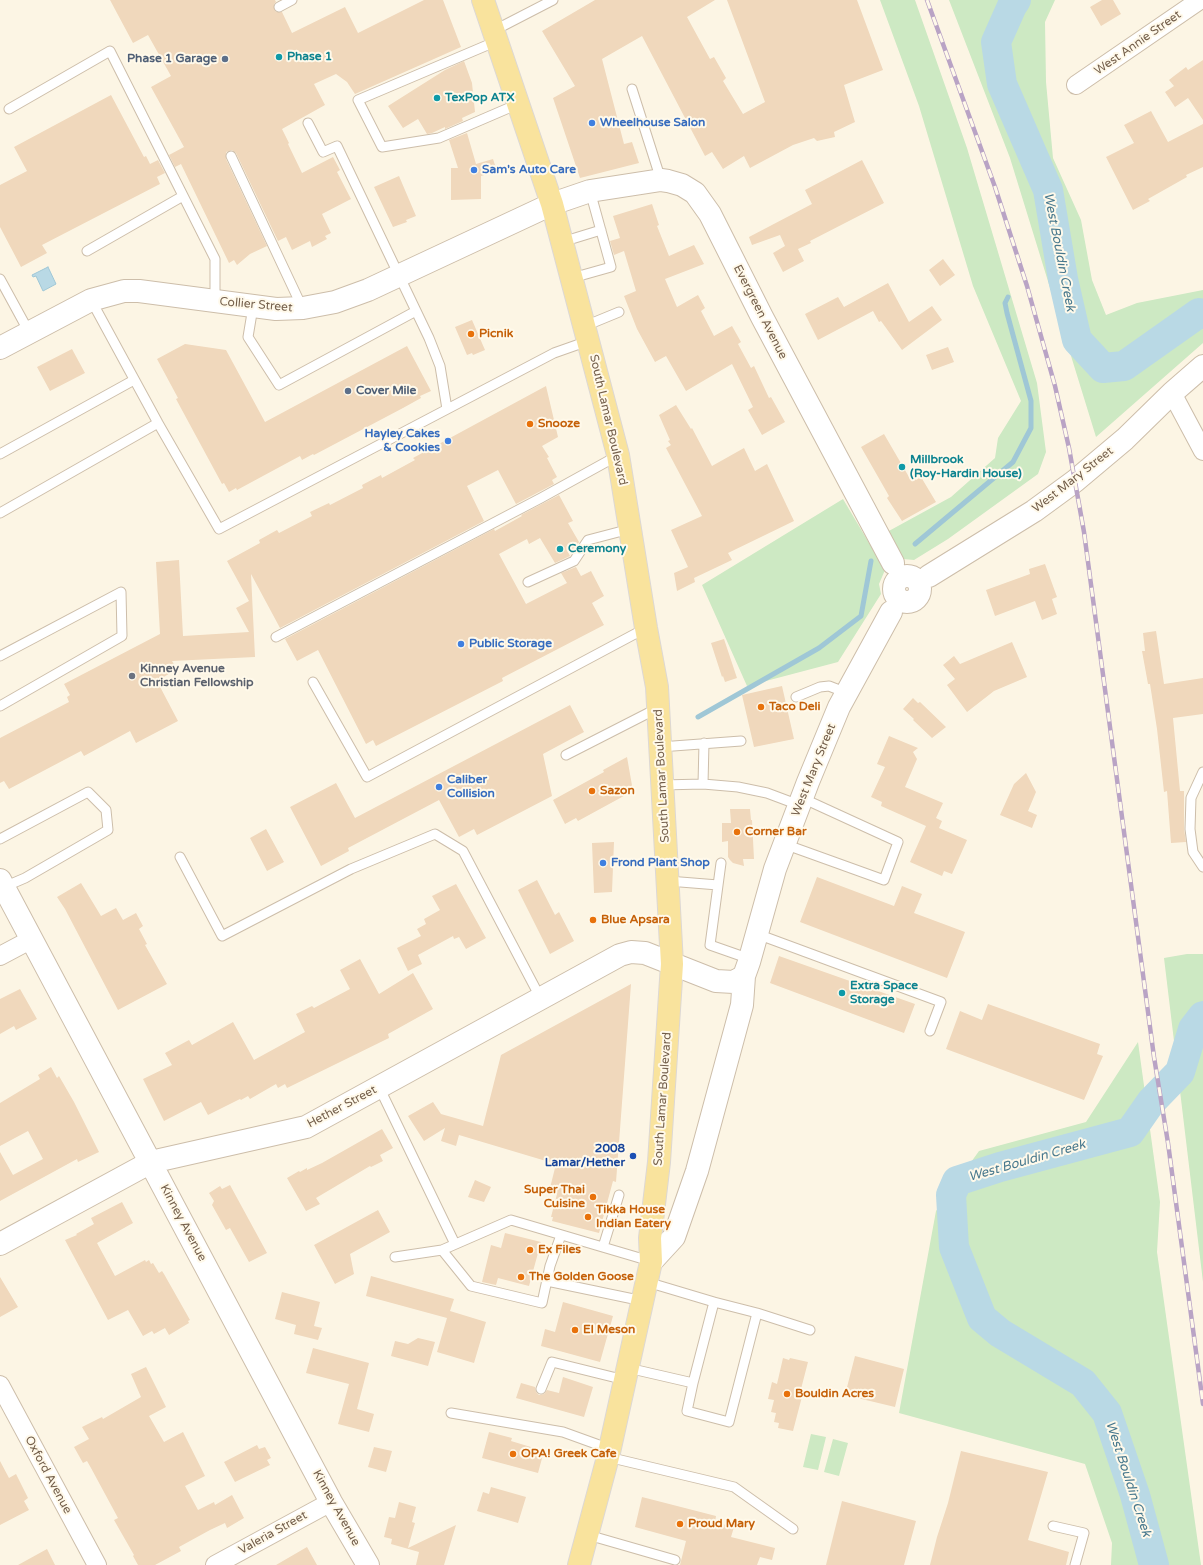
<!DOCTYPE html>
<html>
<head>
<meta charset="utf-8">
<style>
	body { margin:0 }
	canvas { display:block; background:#fcf5e4 }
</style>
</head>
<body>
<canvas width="1203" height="1565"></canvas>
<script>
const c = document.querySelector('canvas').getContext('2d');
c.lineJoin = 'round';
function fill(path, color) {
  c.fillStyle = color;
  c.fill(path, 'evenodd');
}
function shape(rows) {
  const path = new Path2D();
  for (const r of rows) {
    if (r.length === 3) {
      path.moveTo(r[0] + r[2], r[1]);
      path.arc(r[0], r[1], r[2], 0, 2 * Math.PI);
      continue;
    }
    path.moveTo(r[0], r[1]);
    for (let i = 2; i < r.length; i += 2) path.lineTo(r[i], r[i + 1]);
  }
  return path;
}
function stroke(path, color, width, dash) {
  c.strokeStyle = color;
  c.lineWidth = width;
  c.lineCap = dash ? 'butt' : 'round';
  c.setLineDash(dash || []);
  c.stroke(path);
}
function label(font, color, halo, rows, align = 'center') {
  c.font = font + ' "Varela Round",sans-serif';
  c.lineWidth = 4;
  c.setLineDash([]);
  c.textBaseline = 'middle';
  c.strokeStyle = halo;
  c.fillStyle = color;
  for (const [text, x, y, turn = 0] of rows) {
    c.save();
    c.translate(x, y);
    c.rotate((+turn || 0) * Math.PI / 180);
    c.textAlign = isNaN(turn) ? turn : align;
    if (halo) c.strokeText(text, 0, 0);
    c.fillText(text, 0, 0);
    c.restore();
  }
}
fill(shape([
	[880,0,915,0,967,148,1037,383,1046,452,1038,474,948,539,914,560,903,559,887,532,951,497,995,458,998,438,1021,401,973,286,919,106],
	[949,0,1055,0,1045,22,1046,82,1053,158,1081,220,1092,280,1106,315,1137,303,1203,290,1203,343,1096,437,1010,158],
	[843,499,885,570,879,584,881,594,838,662,747,686,702,585],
	[1187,954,1203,954,1203,1282,1164,958],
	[1138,1042,1160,1202,1157,1252,1201,1565,1111,1565,1112,1543,1085,1464,899,1413,936,1211,979,1151,1086,1122],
	[811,1434,826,1437,818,1470,803,1467],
	[833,1439,848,1443,839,1476,824,1472]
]), '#cde9c3');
const water = shape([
	[48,267,56,284,43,291,36,276,33,277,32,275,48,267]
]);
fill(water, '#b9d9e5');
stroke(water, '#9fc7d6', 1);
stroke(shape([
	[1051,281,1063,279],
	[915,544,1013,462,1031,428,1031,401,1007,313,1005,303,1008,297],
	[698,717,819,648,861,616,871,561]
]), '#9fc7d6', 5);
stroke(shape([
	[1016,0,1012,6,996,42,1002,84,1048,190,1063,279,1077,340,1103,368,1124,366,1199,313,1203,314],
	[1154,1565,1135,1495,1107,1413,1083,1383,1000,1333,982,1318,954,1247,951,1195,957,1181,1000,1167,1130,1132,1151,1102,1180,1072,1193,1029,1203,1016]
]), '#b9d9e5', 30);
fill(shape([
	[110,0,275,0,276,2,274,4,274,9,276,12,282,12,292,33,345,7,358,33,424,0,443,0,461,47,355,94,347,82,336,74,314,84,325,105,282,129,289,143,288,144,302,173,333,157,340,170,337,172,351,199,322,214,331,233,325,236,327,239,312,247,310,241,292,250,286,237,278,241,236,153,232,150,226,152,226,159,267,246,250,254,237,265,234,260,229,263,181,164,175,167,169,155,184,147,151,87,171,76,148,35,133,43],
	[595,0,715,0,687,17,710,59,714,57,726,78,723,81,743,114,765,102,727,0,857,0,883,70,844,85,855,122,834,132,835,137,817,141,814,138,793,145,750,168,744,156,723,169,712,152,705,156,642,36,602,59,624,144,632,142,639,163,580,178,553,98,575,86,542,31],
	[1102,0,1113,0,1121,14,1101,26,1090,7],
	[1203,60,1203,120,1188,98,1175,107,1165,92,1174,86,1169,80,1174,76,1186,67,1188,70],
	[464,61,472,83,475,112,462,118,463,121,445,129,445,127,432,133,427,134,418,119,403,128,388,106,445,70],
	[111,95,144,157,146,156,150,164,158,160,165,173,157,177,160,184,42,245,47,253,21,267,0,227,0,185,27,171,14,147],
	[1151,111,1168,142,1203,124,1203,167,1186,175,1187,177,1148,199,1150,201,1133,210,1106,157,1134,143,1124,125],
	[467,133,476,164,493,159,497,171,481,176,481,199,451,200,451,168,458,168,449,140],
	[862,160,884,203,810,241,811,243,798,249,804,261,783,272,773,253,785,246,780,235,752,245,749,237,812,204,805,190],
	[399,176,416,216,406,220,407,222,393,227,374,187],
	[652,204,659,225,657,226,669,256,694,245,704,264,665,279,677,307,698,295,705,308,701,311,714,336,732,326,741,342,738,344,751,368,754,366,769,398,771,397,785,422,762,435,748,410,753,407,732,364,686,391,666,356,655,362,637,329,624,296,636,291,624,251,614,255,610,241,620,238,613,216],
	[943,259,955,275,940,286,929,270],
	[888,283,909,322,932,306,942,320,902,350,881,321,879,322,873,311,818,340,805,314,838,297,844,307],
	[472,320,485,350,473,355,472,353,467,355,455,327],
	[185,344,226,350,265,422,407,346,431,391,420,396,421,398,403,408,314,455,313,454,302,460,300,456,237,490,236,488,229,492,224,483,222,484,176,399,178,398,157,359],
	[948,347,954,362,932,370,926,355],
	[72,349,85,373,50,391,37,367],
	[546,386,558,437,542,446,549,457,547,458,557,477,552,480,554,484,516,504,498,470,467,486,484,521,280,628,251,574,255,657,172,661,177,669,157,681,178,721,136,743,130,731,84,756,81,751,9,789,4,781,0,783,0,738,69,702,67,697,70,695,64,684,160,634,156,562,179,560,183,636,249,632,236,608,249,601,227,561,260,543,259,540,277,530,279,533,312,516,310,512,329,503,330,505,363,488,362,485,381,475,382,478,415,460,413,458],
	[676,405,691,429,692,428,712,466,744,448,755,471,767,464,794,521,728,553,732,560,694,578,695,582,677,591,674,573,688,567,671,530,702,516,666,448,671,445,668,441,670,440,659,415],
	[884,434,909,477,913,475,916,480,921,477,936,502,902,521,887,498,889,496,861,447],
	[559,495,573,521,568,523,579,542,576,547,568,552,570,556,555,563,540,538,529,544,527,539,499,554,526,604,567,583,561,573,576,567,581,576,591,571,604,596,592,603,604,625,502,678,503,681,376,746,373,740,366,744,318,650,297,661,285,639,494,529,495,531,522,516,521,515],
	[1045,564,1057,597,1052,599,1057,614,1042,620,1035,601,995,616,986,590,1030,574,1029,569],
	[1156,631,1164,684,1203,678,1203,714,1173,718,1180,791,1184,791,1184,829,1186,842,1171,843,1167,791,1164,792,1157,729,1150,684,1148,684,1142,651,1145,651,1143,633],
	[724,639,737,678,725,682,723,676,722,677,711,643],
	[1012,642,1027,677,994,691,967,712,947,685,955,679,943,665,954,656,960,664],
	[782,686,794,739,754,747,742,695],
	[913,698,918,703,920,702,946,727,932,738,913,720,914,719,903,709],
	[570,705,584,732,543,754,552,796,477,835,474,829,459,837,439,800,348,848,349,851,321,866,290,807,336,783,355,818],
	[889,736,918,748,913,752,917,759,905,787,943,803,936,818,942,821,939,828,967,840,952,874,944,871,942,876,910,862,926,826,881,806,882,802,871,797,885,767,877,764],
	[627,757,633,791,578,821,576,818,565,824,553,800,604,772,603,770],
	[1026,773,1036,792,1028,811,1037,815,1032,828,1000,815,1014,784],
	[730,809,750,809,751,820,752,820,754,859,743,859,744,866,733,863,730,860,728,857,728,841,722,842,722,823,731,823],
	[266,829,284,862,267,871,250,838],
	[614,842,612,892,594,893,592,843],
	[817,877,894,906,902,886,922,894,914,913,965,932,947,978,800,922],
	[537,880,555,915,559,912,574,941,550,954,518,890],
	[81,883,101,916,116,908,123,920,136,913,143,926,139,929,147,944,145,945,167,984,118,1010,65,909,57,897],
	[456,884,486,938,466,949,459,937,454,939,453,936,418,955,422,964,408,971,397,948,421,936,417,929,426,924,424,919,440,910,432,896],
	[779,956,915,1004,904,1033,770,983],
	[360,959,379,994,413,973,433,1009,388,1034,389,1038,287,1088,285,1084,278,1088,276,1084,250,1099,248,1096,241,1100,240,1099,208,1115,201,1102,164,1121,143,1079,172,1065,165,1053,189,1040,192,1045,233,1022,254,1060,305,1032,296,1014,312,1006,314,1008,350,989,340,970],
	[631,984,616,1182,613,1181,599,1233,552,1221,553,1217,551,1217,557,1194,549,1192,556,1164,459,1135,456,1146,441,1141,445,1128,424,1141,408,1116,433,1102,441,1114,483,1126,501,1055],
	[20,989,37,1019,16,1030,14,1026,0,1034,0,999],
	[988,1004,1100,1044,1097,1054,1103,1056,1084,1100,946,1049,960,1011,982,1020],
	[51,1067,57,1078,59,1076,74,1102,99,1152,78,1162,77,1159,0,1201,0,1152,13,1175,43,1159,28,1131,0,1146,0,1103,40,1079,38,1075],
	[382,1129,393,1148,380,1155,383,1161,371,1167,370,1166,316,1198,320,1204,306,1211,287,1178,299,1171,300,1172,307,1168,307,1170,322,1163],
	[475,1180,491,1187,484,1202,468,1197],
	[230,1185,267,1253,249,1262,230,1228,226,1230,212,1205,214,1201,209,1193,220,1186,222,1189],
	[122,1202,133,1223,97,1243,115,1276,145,1260,146,1262,149,1260,151,1264,153,1263,159,1273,162,1271,164,1274,190,1320,188,1321,189,1323,169,1335,165,1328,154,1334,152,1331,143,1336,128,1310,108,1320,65,1240,77,1235,76,1234,94,1224,91,1218],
	[378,1210,390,1232,350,1254,354,1274,335,1284,314,1245],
	[505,1233,541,1242,529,1286,498,1278,496,1285,482,1282,491,1245,501,1248],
	[371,1276,454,1299,450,1311,486,1322,474,1363,437,1352,447,1318,366,1296],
	[0,1277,18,1307,0,1317],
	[282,1292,320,1302,314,1326,322,1328,318,1340,294,1334,296,1325,275,1319],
	[563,1302,613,1316,600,1362,541,1346,545,1329,555,1332],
	[418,1338,435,1342,428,1366,391,1356,395,1341,408,1344],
	[313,1348,369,1363,357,1409,374,1414,369,1432,338,1424,349,1384,306,1373],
	[855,1356,904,1369,895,1407,845,1395],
	[783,1358,789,1360,790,1358,808,1362,801,1389,804,1389,793,1431,778,1428,779,1423,774,1422,776,1413,771,1412,774,1400,768,1399,772,1382,777,1384],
	[146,1367,166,1407,149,1416,164,1442,183,1432,205,1476,185,1486,198,1510,214,1502,215,1505,232,1495,244,1518,227,1528,225,1523,210,1530,179,1547,181,1551,155,1565,138,1565,133,1556,134,1555,114,1520,118,1518,91,1468,87,1461,83,1463,74,1447,89,1439,82,1427,102,1417,103,1419,141,1397,131,1374],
	[563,1377,593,1387,584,1417,516,1398,521,1383,535,1387,536,1392,539,1395,544,1394,547,1390,559,1393],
	[489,1432,512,1438,511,1441,544,1451,538,1473,482,1458],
	[257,1445,259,1449,265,1447,271,1458,267,1460,270,1465,235,1482,224,1462],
	[374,1447,392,1451,386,1472,368,1467],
	[961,1451,1048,1472,1028,1540,1069,1552,1066,1565,930,1565,937,1537,948,1503],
	[0,1461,9,1478,16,1474,28,1498,24,1501,29,1510,0,1525],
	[491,1487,526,1497,518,1523,477,1511,483,1492,489,1494],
	[642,1497,716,1516,715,1522,734,1527,731,1537,775,1548,772,1560,760,1557,757,1565,680,1565,686,1541,635,1527],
	[842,1501,916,1521,904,1565,826,1565],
	[399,1502,416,1507,412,1522,415,1523,408,1548,456,1525,444,1565,416,1565,419,1552,391,1544,392,1539,384,1537,389,1517,395,1518],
	[307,1547,317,1565,276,1565],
	[47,1549,55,1565,18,1565]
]), '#f0d8bc');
const service = shape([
	[279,7,292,0],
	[493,31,553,0],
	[497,41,358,100,382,147,439,138,518,104],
	[632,89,661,180],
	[9,109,110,51,215,259,215,302],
	[308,123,323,152,337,146,429,338,440,366,447,409],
	[231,156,302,307],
	[562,242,601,230],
	[87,251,183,196],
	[572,278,611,267,590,191],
	[0,279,29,332],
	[91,300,158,423,219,529,554,353,588,341],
	[253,307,248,337,279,385,416,311],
	[585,326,619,312],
	[0,454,134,380],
	[0,513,158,423],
	[528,582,574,561,588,540,630,529],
	[276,637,541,498,617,456],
	[0,656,121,592,122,636,0,706],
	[313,682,367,777,646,628],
	[796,697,820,687,829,686,847,693],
	[660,747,741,741],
	[566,755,658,708],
	[1203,772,1191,798,1190,829,1193,852,1203,867],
	[703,784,704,743],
	[662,785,703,784,738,787,767,793,799,805],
	[0,839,88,792,106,810,108,830,25,878,4,887],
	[784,844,884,880,898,842,802,798],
	[180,857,222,936,351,869,435,834,463,851,541,999],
	[721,863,710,945,750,959],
	[668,881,718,885],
	[757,934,941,1002,930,1031],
	[379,1087,455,1244],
	[603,1247,619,1195],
	[442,1250,471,1286,542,1303,550,1266,561,1235],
	[395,1257,442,1250,511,1220,650,1261],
	[547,1281,643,1301],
	[647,1282,714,1302],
	[628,1368,693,1383,687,1411,729,1422,757,1313,810,1330],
	[693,1383,714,1302,757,1313],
	[541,1389,552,1362,625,1380],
	[451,1413,563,1432,610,1449],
	[608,1457,734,1487,793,1529],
	[1053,1526,1084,1533,1075,1565],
	[588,1535,675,1560]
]);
const minor = shape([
	[1076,85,1200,0],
	[1172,393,1203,451],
	[0,956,32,939],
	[0,1385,97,1565],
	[215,1565,331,1502]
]);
const tertiary = shape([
	[0,348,91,300,124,291,139,291,276,309,303,308,335,302,368,290,552,204,590,191,661,180,668,181,682,185,695,193,710,214,762,317,893,563],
	[929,576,1034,511,1075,481,1125,439,1172,393,1203,366],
	[907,589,13],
	[0,880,331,1502,368,1565],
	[0,1244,151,1162,306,1127,620,955,631,952,645,953,716,981,734,982,744,976,749,962,775,869,808,782,839,707,891,612],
	[651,1262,674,1237,697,1171,742,1005,744,976]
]);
const primary = shape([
	[483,0,552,204,618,455,646,628,657,687,672,964,659,1162,650,1238,651,1262,608,1457,579,1565]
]);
stroke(service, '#cdbeaa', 11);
stroke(minor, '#cdbeaa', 20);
stroke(tertiary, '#cdbeaa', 24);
stroke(primary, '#ddd8d4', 24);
stroke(service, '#fff', 9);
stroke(minor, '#fff', 18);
stroke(tertiary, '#fff', 22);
stroke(primary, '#f9e39d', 22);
const rail = shape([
	[927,0,995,187,1027,286,1055,386,1069,448,1084,532,1154,1057,1168,1143,1203,1404]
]);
stroke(rail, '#b9a3c5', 4.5);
stroke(rail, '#fff9ea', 3, [9]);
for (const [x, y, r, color] of [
	[279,57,4,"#0f9aa8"],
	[225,59,4,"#5c6f8a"],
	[437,98,4,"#0f9aa8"],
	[592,123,4,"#3f7fe0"],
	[474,170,4,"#3f7fe0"],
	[471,334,4,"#e8710a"],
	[348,391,4,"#5c6f8a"],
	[530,424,4,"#e8710a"],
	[448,441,4,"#3f7fe0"],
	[902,467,4,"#0f9aa8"],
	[560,549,4,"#0f9aa8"],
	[461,644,4,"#3f7fe0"],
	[132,676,4,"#6b7280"],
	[761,707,4,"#e8710a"],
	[439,787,4,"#3f7fe0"],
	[592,791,4,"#e8710a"],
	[737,832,4,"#e8710a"],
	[603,863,4,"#3f7fe0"],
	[593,920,4,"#e8710a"],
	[842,993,4,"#0f9aa8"],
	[633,1156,4,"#1a4fb4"],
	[593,1197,4,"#e8710a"],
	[588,1217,4,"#e8710a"],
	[530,1250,4,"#e8710a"],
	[521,1277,4,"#e8710a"],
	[575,1330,4,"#e8710a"],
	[787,1394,4,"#e8710a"],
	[513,1454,4,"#e8710a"],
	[680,1524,4,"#e8710a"]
]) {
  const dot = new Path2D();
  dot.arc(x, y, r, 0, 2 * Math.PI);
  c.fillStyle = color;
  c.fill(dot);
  stroke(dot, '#fff9ea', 1.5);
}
label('12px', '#735e4a', '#fff9ea', [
	["West Annie Street",1138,43,-35],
	["Collier Street",256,305,5],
	["Evergreen Avenue",760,312,63],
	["South Lamar Boulevard",608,420,77],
	["West Mary Street",1073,480,-38],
	["West Mary Street",814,770,-68],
	["South Lamar Boulevard",662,776,-93],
	["South Lamar Boulevard",663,1099,-86],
	["Hether Street",342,1107,-28],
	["Kinney Avenue",183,1223,62],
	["Oxford Avenue",48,1475,62],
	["Kinney Avenue",336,1508,61],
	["Valeria Street",273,1533,-29]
]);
label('bold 12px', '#0d838f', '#fff9ea', [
	["Phase 1",287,57],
	["TexPop ATX",445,98],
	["Millbrook",910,460],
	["(Roy-Hardin House)",910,474],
	["Ceremony",568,549],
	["Extra Space",850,986],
	["Storage",850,1000]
], 'left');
label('bold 12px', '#4e5e75', '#fff9ea', [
	["Phase 1 Garage",217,59],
	["Cover Mile",356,391,"left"]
], 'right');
label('bold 12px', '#366cbe', '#fff9ea', [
	["Wheelhouse Salon",600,123],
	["Sam's Auto Care",482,170],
	["Hayley Cakes",440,434,"right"],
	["& Cookies",440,448,"right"],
	["Public Storage",469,644],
	["Caliber",447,780],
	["Collision",447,794],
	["Frond Plant Shop",611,863]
], 'left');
label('bold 12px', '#c56008', '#fff9ea', [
	["Picnik",479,334],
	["Snooze",538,424],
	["Taco Deli",769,707],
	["Sazon",600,791],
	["Corner Bar",745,832],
	["Blue Apsara",601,920],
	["Super Thai",585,1190,"right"],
	["Cuisine",585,1204,"right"],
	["Tikka House",596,1210],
	["Indian Eatery",596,1224],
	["Ex Files",538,1250],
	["The Golden Goose",529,1277],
	["El Meson",583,1330],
	["Bouldin Acres",795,1394],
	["OPA! Greek Cafe",521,1454],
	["Proud Mary",688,1524]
], 'left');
label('bold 12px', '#5b616d', '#fff9ea', [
	["Kinney Avenue",140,669],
	["Christian Fellowship",140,683]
], 'left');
label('bold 12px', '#164399', '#fff9ea', [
	["2008",625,1149],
	["Lamar/Hether",625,1163]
], 'right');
label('italic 13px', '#47788d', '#fff9ea', [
	["West Bouldin Creek",1059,252,79],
	["West Bouldin Creek",1027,1161,-16],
	["West Bouldin Creek",1128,1479,72]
]);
</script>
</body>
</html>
